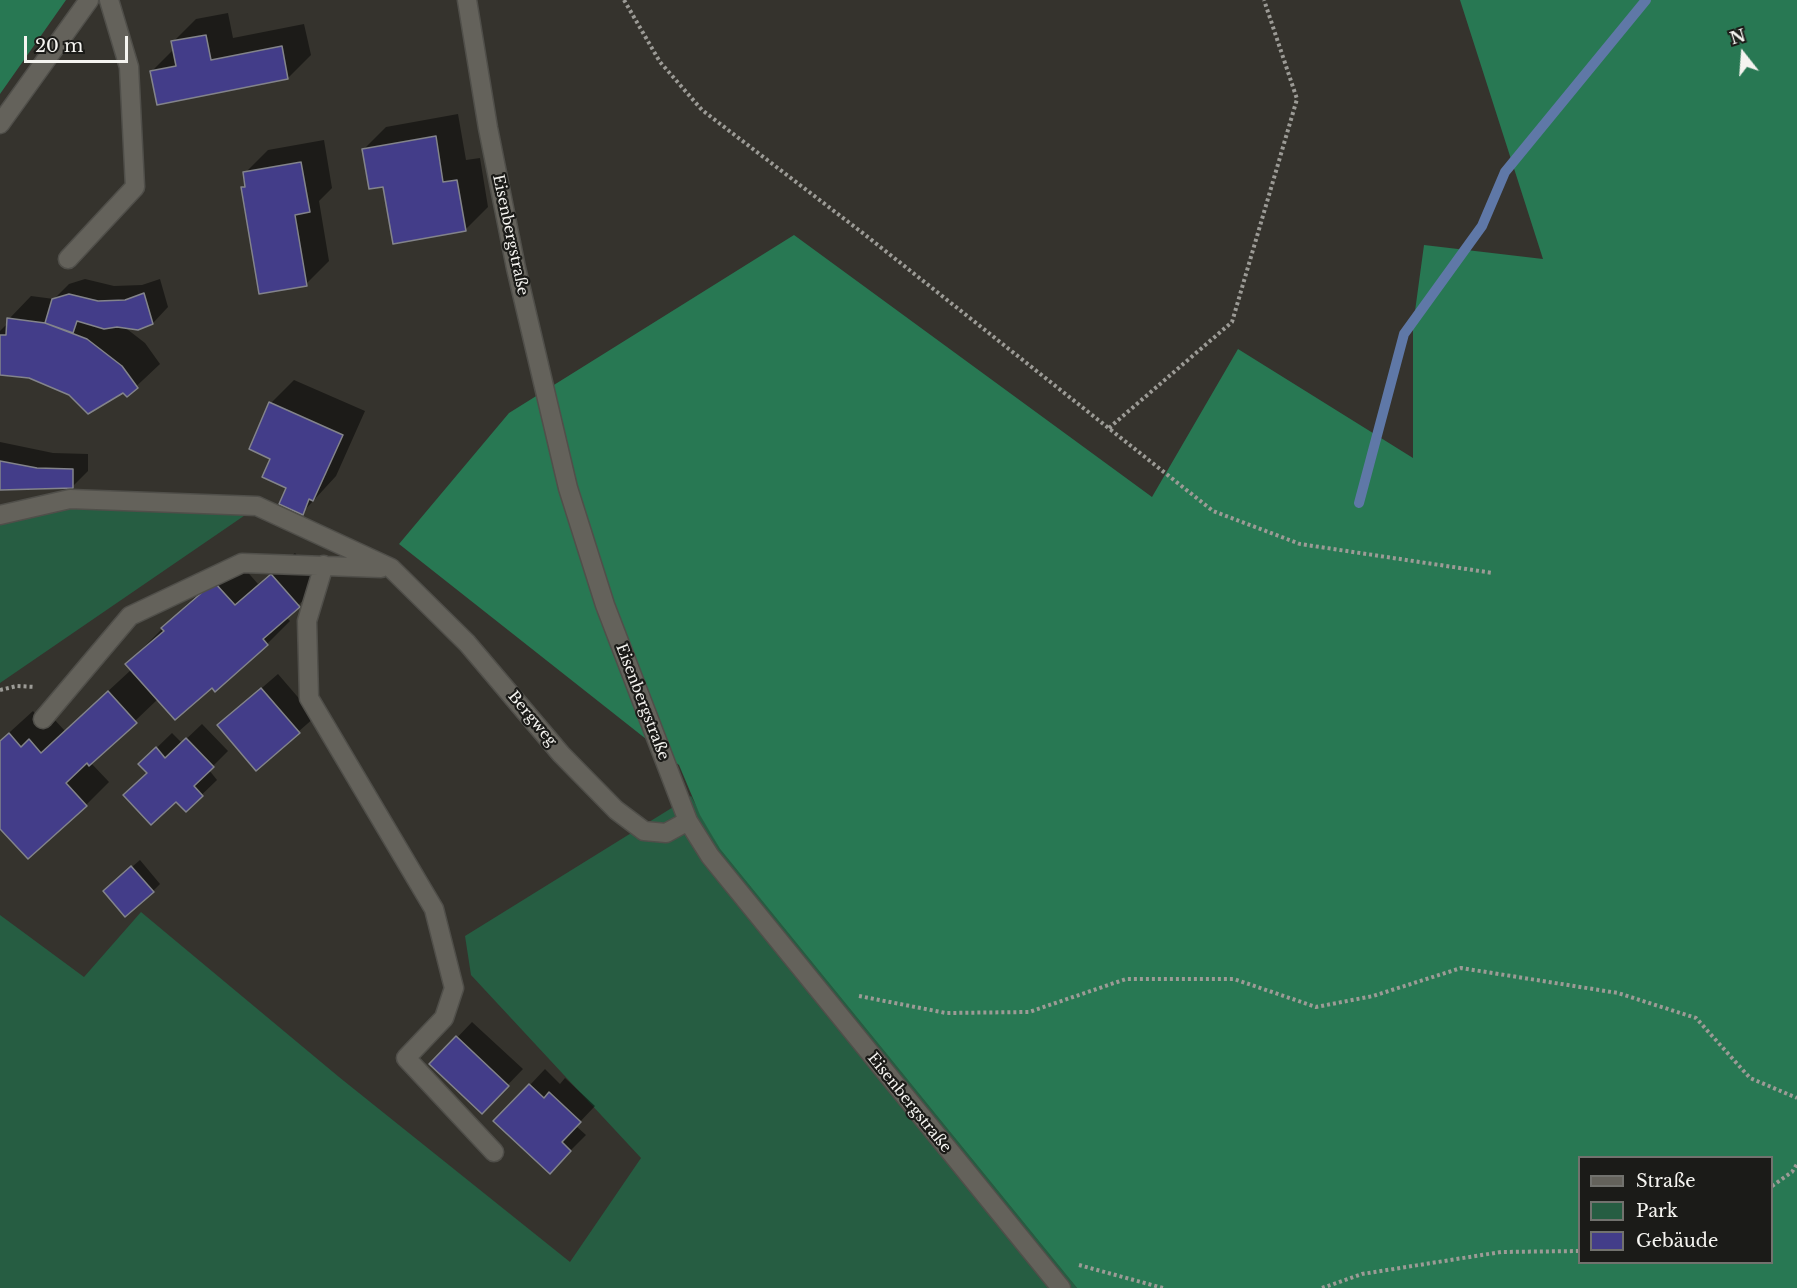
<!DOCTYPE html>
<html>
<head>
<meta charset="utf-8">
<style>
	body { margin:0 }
	#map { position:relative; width:1797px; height:1288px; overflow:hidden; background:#35332d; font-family:"Libre Baskerville",serif }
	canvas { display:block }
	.legend { position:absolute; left:1578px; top:1156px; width:195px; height:108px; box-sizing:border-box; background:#1b1b18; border:2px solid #72726e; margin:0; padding:8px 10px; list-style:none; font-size:18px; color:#f5f4f0 }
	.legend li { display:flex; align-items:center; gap:12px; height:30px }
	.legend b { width:30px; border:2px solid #72726e }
	.north { position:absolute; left:1713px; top:24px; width:60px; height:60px; -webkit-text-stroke:4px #1b1b18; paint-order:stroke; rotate:343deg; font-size:16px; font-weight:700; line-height:24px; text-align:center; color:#f5f4f0 }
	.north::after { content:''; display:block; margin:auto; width:21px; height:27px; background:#f5f4f0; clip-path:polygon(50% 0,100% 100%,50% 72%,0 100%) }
	.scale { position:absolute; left:24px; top:36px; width:104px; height:27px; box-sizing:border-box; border:3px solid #f5f4f0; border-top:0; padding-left:8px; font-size:18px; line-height:21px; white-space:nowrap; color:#f5f4f0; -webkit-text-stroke:4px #1b1b18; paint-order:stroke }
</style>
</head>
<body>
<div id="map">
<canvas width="1797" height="1288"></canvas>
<ul class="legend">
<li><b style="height:8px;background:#64625b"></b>Straße</li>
<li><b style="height:16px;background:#265d42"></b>Park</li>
<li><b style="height:16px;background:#433d89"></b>Gebäude</li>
</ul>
<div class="north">N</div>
<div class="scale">20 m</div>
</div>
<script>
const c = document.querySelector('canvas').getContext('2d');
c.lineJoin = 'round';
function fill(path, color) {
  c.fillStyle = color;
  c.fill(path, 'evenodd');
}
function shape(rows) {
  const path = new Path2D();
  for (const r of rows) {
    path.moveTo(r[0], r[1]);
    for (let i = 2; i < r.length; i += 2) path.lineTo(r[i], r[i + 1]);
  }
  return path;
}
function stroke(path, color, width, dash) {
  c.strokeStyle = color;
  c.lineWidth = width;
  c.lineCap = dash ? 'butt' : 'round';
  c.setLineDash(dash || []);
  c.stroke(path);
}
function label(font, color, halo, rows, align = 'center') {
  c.font = font + ' "Libre Baskerville",serif';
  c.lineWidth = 4.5;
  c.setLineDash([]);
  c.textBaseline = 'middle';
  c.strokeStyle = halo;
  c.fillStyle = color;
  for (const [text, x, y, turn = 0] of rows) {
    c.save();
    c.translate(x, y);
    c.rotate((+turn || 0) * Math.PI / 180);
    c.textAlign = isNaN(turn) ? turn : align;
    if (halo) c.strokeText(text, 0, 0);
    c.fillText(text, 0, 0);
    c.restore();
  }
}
fill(shape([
	[133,504,254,509,0,683,0,505],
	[691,796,720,849,1077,1288,0,1288,0,915,84,977,141,912,339,1077,570,1262,641,1158,471,975,465,936]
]), '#265d42');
fill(shape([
	[0,0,66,0,0,94],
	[1460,0,1797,0,1797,1288,1077,1288,720,849,700,815,679,765,399,544,509,413,794,235,1152,497,1238,349,1413,458,1413,326,1424,245,1543,259],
	[1580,1158,1772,1158,1772,1262,1580,1262]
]), '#287853');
fill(shape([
	[228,13,233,38,304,24,311,55,288,78,152,71,174,49,173,42,196,19],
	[458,114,466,160,480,158,488,207,465,230,384,185,363,150,386,127],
	[324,140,332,188,319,201,329,261,306,284,242,188,246,184,245,173,268,150],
	[85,279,114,286,142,285,160,279,168,307,153,323,123,326,145,343,160,364,127,395,124,391,70,394,30,376,0,374,0,331,8,323,9,319,31,296,54,299,69,284],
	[294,380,365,411,336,476,302,513,272,458,271,403],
	[0,442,53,453,88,454,88,471,72,487,0,488],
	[295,553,321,583,286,617,290,621,267,644,212,686,158,699,91,763,109,782,86,805,0,826,0,741,33,711,45,725,53,718,65,731,132,669,127,664,186,605,237,560,258,584],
	[278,674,315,717,256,769,219,725],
	[202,724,228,751,209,770,217,780,186,810,140,764,172,733,182,743],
	[140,860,160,884,153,891,112,884],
	[472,1022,523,1069,497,1096,432,1064],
	[545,1069,560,1084,565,1078,595,1106,576,1126,586,1135,565,1156,530,1085]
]), '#0007');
stroke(shape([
	[1359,503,1404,334,1482,226,1505,172,1646,0]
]), '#5f78a7', 10);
const building = shape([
	[206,35,211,60,282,46,288,79,157,105,150,71,176,66,171,41,206,35],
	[436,136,443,182,457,180,466,231,393,244,383,187,369,189,362,149,436,136],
	[301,162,310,212,295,215,307,286,259,294,241,187,245,187,243,172,301,162],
	[144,293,153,324,138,330,117,327,104,329,77,321,73,333,45,323,52,299,69,294,98,301,125,300,144,293],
	[7,318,45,323,87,339,122,366,138,388,127,397,123,393,88,414,69,395,29,378,0,375,0,335,6,335,7,318],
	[269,402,343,435,313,501,309,499,303,515,279,504,286,488,262,477,270,459,249,449,269,402],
	[0,461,37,468,73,469,73,488,0,490,0,461],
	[271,574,300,607,263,639,268,645,215,692,212,688,175,720,125,664,164,631,161,628,214,582,235,605,271,574],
	[261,688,300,733,256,771,217,725,261,688],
	[108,691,137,723,89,766,87,763,66,783,87,806,28,859,0,829,0,741,9,733,21,747,29,739,41,753,108,691],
	[186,738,214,767,194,786,203,796,186,812,176,802,151,825,123,795,147,773,138,764,156,747,165,758,186,738],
	[131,866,154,892,125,917,103,891,131,866],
	[456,1036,509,1086,482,1114,429,1064,456,1036],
	[529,1084,544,1098,549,1092,581,1122,562,1142,571,1151,550,1174,493,1121,529,1084]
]);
fill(building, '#433d89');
stroke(building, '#83848b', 1.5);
const minor = shape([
	[467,0,488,128,516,268,568,488,605,605,688,821,710,856,1061,1288],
	[0,124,89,0],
	[68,259,135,187,129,67,109,0],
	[0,515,70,499,257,506,391,568,467,643,561,754,616,810,644,831,666,833,688,821],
	[324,565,307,621,309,698,434,909,454,988,444,1018,406,1058,494,1152],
	[43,719,130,616,242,563,381,568]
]);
stroke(minor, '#504f4a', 21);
stroke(shape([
	[624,0,660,62,702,110,864,234,1213,511,1300,544,1493,573],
	[1109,428,1232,322,1297,99,1264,0],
	[0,690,17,686,35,687],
	[859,996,946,1013,1029,1012,1126,979,1234,979,1316,1007,1373,996,1461,968,1618,993,1696,1018,1750,1078,1797,1098],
	[1772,1186,1792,1172,1797,1164],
	[1079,1265,1163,1288],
	[1322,1288,1362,1274,1501,1252,1580,1251]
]), '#9c9b96', 4, [3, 3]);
stroke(minor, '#64625b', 18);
label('15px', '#f5f4f0', '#1b1b18', [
	["Eisenbergstraße",510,235,78],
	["Eisenbergstraße",642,702,69],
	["Bergweg",532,719,50],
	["Eisenbergstraße",909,1103,51]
]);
</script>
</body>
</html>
